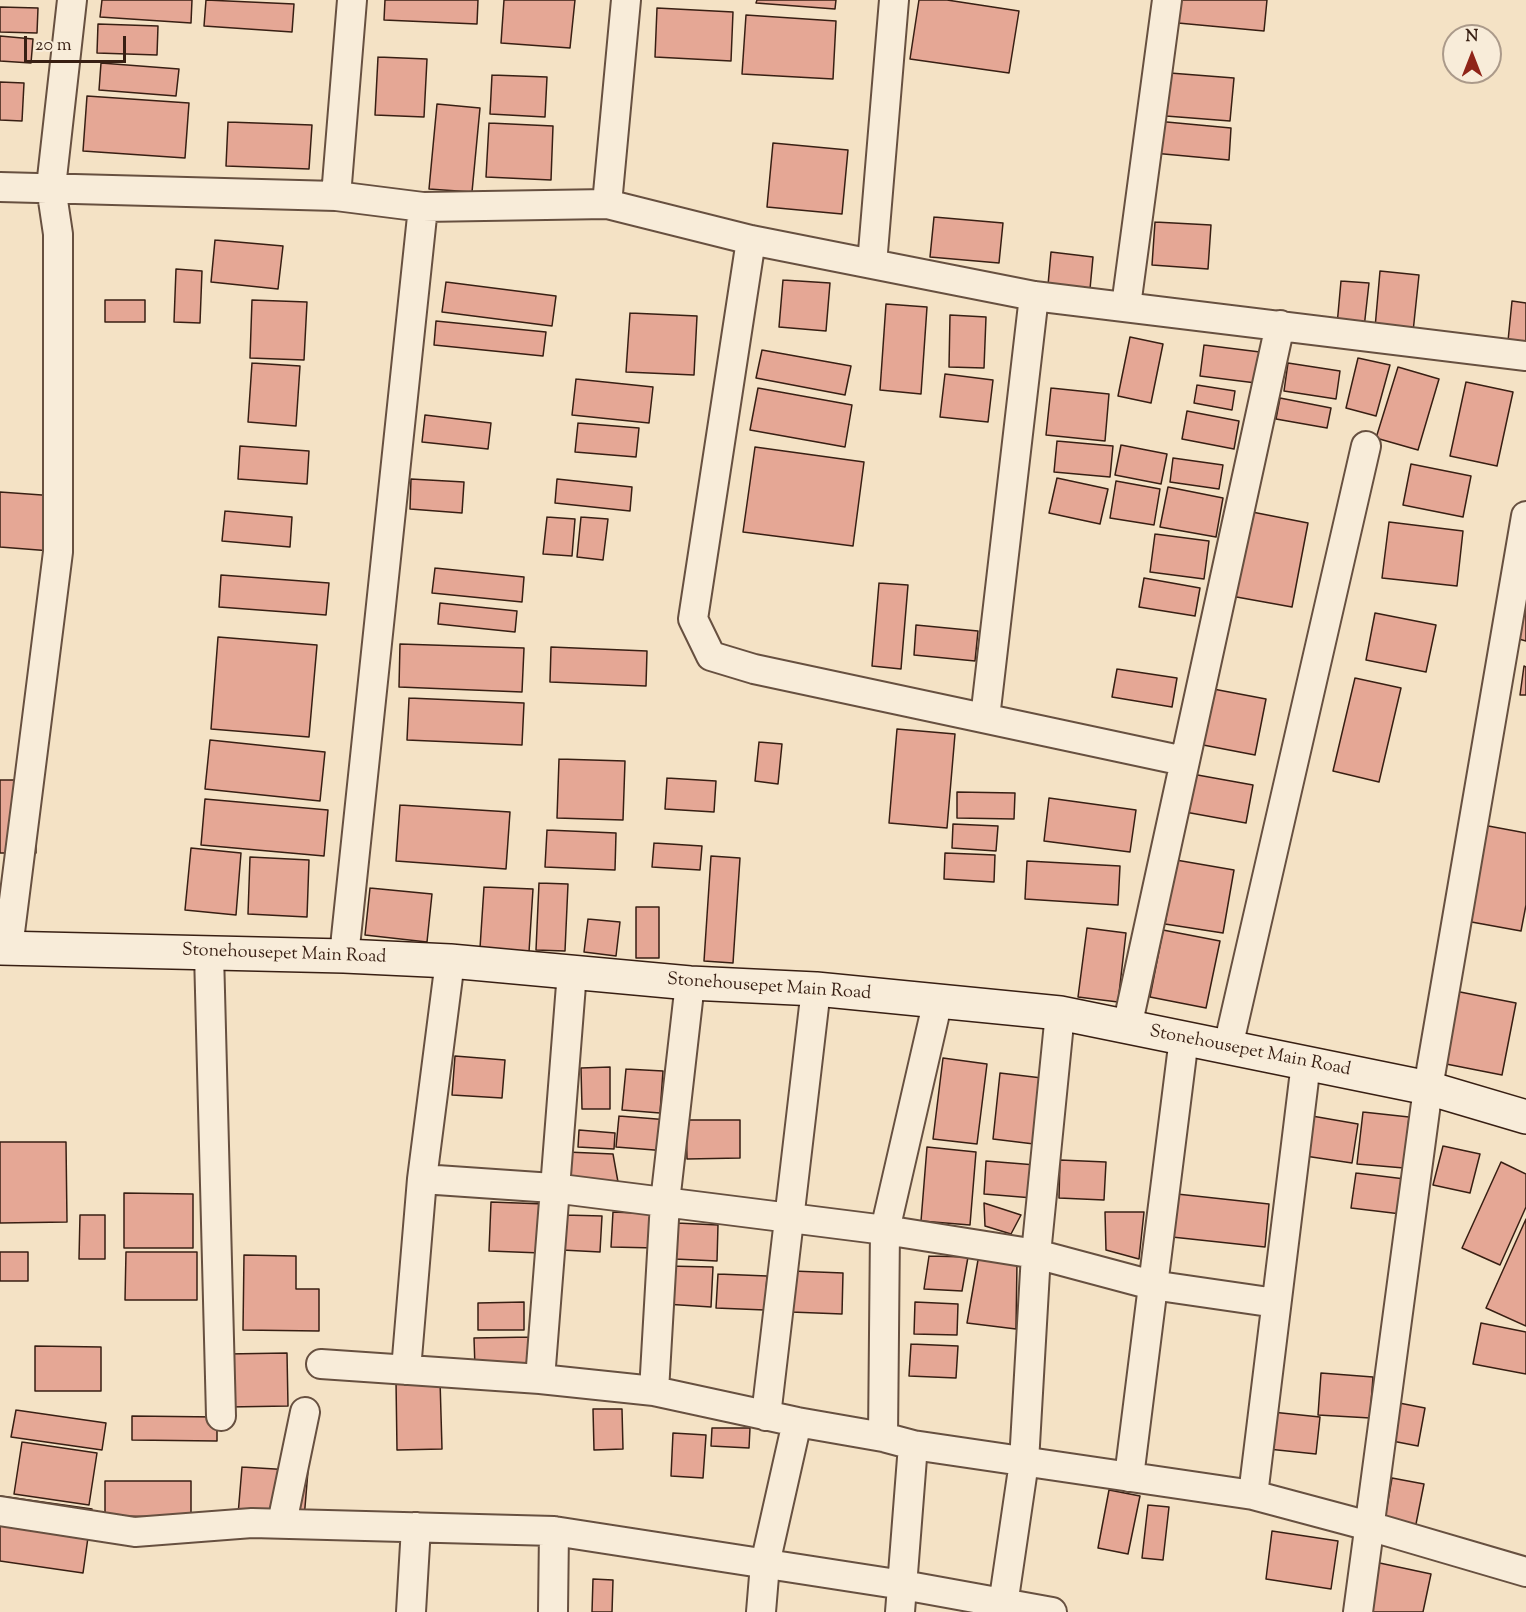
<!DOCTYPE html>
<html>
<head>
<meta charset="utf-8">
<style>
	body { margin:0 }
	#map { position:relative; width:1526px; height:1612px; overflow:hidden; background:#f4e2c5; font-family:"Sorts Mill Goudy",serif }
	canvas { display:block }
	.north { position:absolute; left:1442px; top:24px; width:60px; height:60px; box-sizing:border-box; background:#f8ecd9; border:2px solid #ab9a8a; border-radius:50%; rotate:0deg; font-size:16px; font-weight:700; line-height:24px; text-align:center; color:#381f13 }
	.north::after { content:''; display:block; margin:auto; width:21px; height:27px; background:#8f2418; clip-path:polygon(50% 0,100% 100%,50% 72%,0 100%) }
	.scale { position:absolute; left:24px; top:36px; width:102px; height:27px; box-sizing:border-box; border:3px solid #381f13; border-top:0; padding-left:8px; font-size:18px; line-height:21px; white-space:nowrap; color:#381f13; -webkit-text-stroke:4px #f8ecd9; paint-order:stroke }
</style>
</head>
<body>
<div id="map">
<canvas width="1526" height="1612"></canvas>
<div class="north">N</div>
<div class="scale">20 m</div>
</div>
<script>
const c = document.querySelector('canvas').getContext('2d');
c.lineJoin = 'round';
function fill(path, color) {
  c.fillStyle = color;
  c.fill(path, 'evenodd');
}
function shape(rows) {
  const path = new Path2D();
  for (const r of rows) {
    path.moveTo(r[0], r[1]);
    for (let i = 2; i < r.length; i += 2) path.lineTo(r[i], r[i + 1]);
  }
  return path;
}
function stroke(path, color, width, dash) {
  c.strokeStyle = color;
  c.lineWidth = width;
  c.lineCap = dash ? 'butt' : 'round';
  c.setLineDash(dash || []);
  c.stroke(path);
}
function label(font, color, halo, rows, align = 'center') {
  c.font = font + ' "Sorts Mill Goudy",serif';
  c.lineWidth = 4.5;
  c.setLineDash([]);
  c.textBaseline = 'middle';
  c.strokeStyle = halo;
  c.fillStyle = color;
  for (const [text, x, y, turn = 0] of rows) {
    c.save();
    c.translate(x, y);
    c.rotate((+turn || 0) * Math.PI / 180);
    c.textAlign = isNaN(turn) ? turn : align;
    if (halo) c.strokeText(text, 0, 0);
    c.fillText(text, 0, 0);
    c.restore();
  }
}
const building = shape([
	[102,0,192,0,191,23,100,17,102,0],
	[206,0,294,4,292,32,204,26,206,0],
	[385,0,478,0,477,24,384,20,385,0],
	[504,0,575,0,570,48,501,43,504,0],
	[757,0,836,0,835,9,756,3,757,0],
	[919,0,947,0,1019,11,1009,73,910,59,919,0],
	[1180,0,1267,0,1264,31,1178,23,1180,0],
	[0,7,38,8,37,33,0,32,0,7],
	[657,8,733,12,731,61,655,57,657,8],
	[746,15,836,21,833,79,742,74,746,15],
	[98,24,158,26,157,55,97,53,98,24],
	[0,36,33,39,31,63,0,61,0,36],
	[378,57,427,59,424,117,375,115,378,57],
	[101,63,179,69,176,96,99,90,101,63],
	[1170,73,1234,78,1230,121,1166,116,1170,73],
	[492,75,547,77,545,117,490,114,492,75],
	[0,82,24,83,22,121,0,120,0,82],
	[87,96,189,103,185,158,83,151,87,96],
	[437,104,480,108,472,192,429,189,437,104],
	[1156,121,1231,128,1229,160,1153,153,1156,121],
	[228,122,312,125,309,169,226,166,228,122],
	[489,123,553,126,551,180,486,177,489,123],
	[773,143,848,150,842,214,767,207,773,143],
	[934,217,1003,223,999,263,930,257,934,217],
	[1155,222,1211,225,1208,269,1152,265,1155,222],
	[215,240,283,246,278,289,211,282,215,240],
	[1051,252,1093,257,1090,289,1048,285,1051,252],
	[176,269,202,271,200,323,174,322,176,269],
	[1380,271,1419,275,1413,332,1375,328,1380,271],
	[783,280,830,283,826,331,779,327,783,280],
	[1341,281,1369,283,1364,328,1337,325,1341,281],
	[446,282,556,296,552,326,442,312,446,282],
	[105,300,145,300,145,322,105,322,105,300],
	[252,300,307,302,304,360,250,358,252,300],
	[1512,301,1526,303,1526,353,1507,351,1512,301],
	[886,304,927,307,921,394,880,390,886,304],
	[630,313,697,316,694,375,626,372,630,313],
	[950,315,986,317,984,368,949,367,950,315],
	[436,321,546,332,543,356,434,345,436,321],
	[1130,337,1163,344,1151,403,1118,396,1130,337],
	[1204,345,1260,352,1256,383,1200,376,1204,345],
	[762,350,851,366,845,395,756,378,762,350],
	[1358,358,1390,365,1376,416,1346,408,1358,358],
	[252,363,300,366,296,426,248,422,252,363],
	[1288,363,1340,371,1336,399,1284,391,1288,363],
	[1398,367,1439,379,1418,450,1376,438,1398,367],
	[945,374,993,380,988,422,940,417,945,374],
	[576,379,653,387,649,423,572,415,576,379],
	[1466,382,1513,392,1497,466,1450,456,1466,382],
	[1197,385,1235,391,1232,410,1194,403,1197,385],
	[758,388,852,405,845,447,750,430,758,388],
	[1051,388,1109,394,1105,441,1046,435,1051,388],
	[1280,398,1331,408,1327,428,1276,419,1280,398],
	[1187,411,1239,421,1234,449,1182,439,1187,411],
	[425,415,491,423,488,449,422,442,425,415],
	[578,423,639,428,636,457,575,452,578,423],
	[1057,441,1113,446,1110,477,1054,472,1057,441],
	[1121,445,1167,454,1161,484,1115,475,1121,445],
	[240,446,309,451,307,484,238,479,240,446],
	[755,447,864,462,853,546,743,532,755,447],
	[1173,458,1223,465,1219,489,1170,482,1173,458],
	[1411,464,1471,476,1463,517,1403,505,1411,464],
	[1057,478,1108,489,1100,524,1049,513,1057,478],
	[411,479,464,482,462,513,410,509,411,479],
	[557,479,632,487,630,511,555,503,557,479],
	[1116,481,1160,489,1154,525,1110,518,1116,481],
	[1168,487,1223,498,1216,537,1160,527,1168,487],
	[0,492,56,496,51,551,0,547,0,492],
	[225,511,292,517,290,547,222,541,225,511],
	[1247,511,1308,523,1292,607,1231,596,1247,511],
	[547,517,575,519,572,556,543,554,547,517],
	[581,517,608,519,603,560,577,557,581,517],
	[1389,522,1463,531,1457,586,1382,578,1389,522],
	[1155,534,1209,541,1204,579,1150,572,1155,534],
	[435,568,524,577,522,602,432,593,435,568],
	[221,575,329,583,326,615,219,607,221,575],
	[1144,578,1200,588,1195,616,1139,607,1144,578],
	[879,583,908,585,901,669,872,666,879,583],
	[440,603,517,611,515,632,438,624,440,603],
	[1526,603,1526,641,1519,639,1526,603],
	[1375,613,1436,625,1426,672,1366,660,1375,613],
	[916,625,978,631,975,661,914,655,916,625],
	[218,637,317,645,309,737,211,729,218,637],
	[400,644,524,648,522,692,399,687,400,644],
	[551,647,647,651,646,686,550,682,551,647],
	[1524,666,1526,667,1526,695,1520,695,1524,666],
	[1117,669,1177,678,1172,707,1112,697,1117,669],
	[1355,678,1401,688,1379,782,1333,771,1355,678],
	[1208,688,1266,699,1255,755,1198,744,1208,688],
	[409,698,524,703,522,745,407,740,409,698],
	[897,729,955,734,947,828,889,823,897,729],
	[210,740,325,752,320,801,205,789,210,740],
	[759,742,782,744,778,784,755,781,759,742],
	[559,759,625,761,623,820,557,818,559,759],
	[1192,774,1253,785,1246,823,1185,812,1192,774],
	[667,778,716,781,714,812,665,809,667,778],
	[0,780,35,780,36,853,0,853,0,780],
	[957,792,1015,793,1014,819,957,818,957,792],
	[1049,798,1136,810,1130,852,1044,841,1049,798],
	[205,799,328,810,324,856,201,845,205,799],
	[400,805,510,812,506,869,396,861,400,805],
	[953,824,998,826,996,851,952,848,953,824],
	[1483,825,1526,833,1526,905,1521,931,1466,921,1483,825],
	[547,830,616,833,615,870,545,867,547,830],
	[654,843,702,846,700,870,652,867,654,843],
	[191,848,241,853,236,915,185,910,191,848],
	[945,853,995,855,994,882,944,879,945,853],
	[711,856,740,858,733,963,704,961,711,856],
	[250,857,309,860,307,917,248,914,250,857],
	[1176,860,1234,870,1223,933,1165,924,1176,860],
	[1027,861,1120,866,1118,905,1025,899,1027,861],
	[539,883,568,884,565,951,536,950,539,883],
	[484,887,533,889,529,952,480,948,484,887],
	[370,888,432,894,427,942,365,935,370,888],
	[636,907,659,907,659,958,636,958,636,907],
	[588,919,620,922,616,956,584,952,588,919],
	[1087,928,1126,933,1118,1002,1078,997,1087,928],
	[1163,930,1220,941,1206,1008,1150,997,1163,930],
	[1450,990,1516,1003,1502,1075,1436,1062,1450,990],
	[455,1056,505,1060,502,1098,452,1095,455,1056],
	[943,1058,987,1064,977,1144,933,1139,943,1058],
	[610,1067,610,1109,582,1109,581,1068,610,1067],
	[626,1069,663,1071,660,1113,622,1110,626,1069],
	[1000,1073,1042,1078,1034,1144,993,1139,1000,1073],
	[1363,1112,1409,1117,1404,1168,1357,1164,1363,1112],
	[619,1116,669,1120,667,1151,616,1147,619,1116],
	[1312,1116,1358,1124,1352,1163,1305,1156,1312,1116],
	[686,1120,740,1120,740,1158,687,1159,686,1120],
	[579,1130,615,1133,614,1149,578,1147,579,1130],
	[0,1142,66,1142,67,1222,0,1223,0,1142],
	[1443,1146,1480,1154,1470,1193,1433,1185,1443,1146],
	[927,1147,976,1152,970,1225,921,1221,927,1147],
	[567,1152,613,1154,618,1182,570,1179,567,1152],
	[1060,1160,1106,1162,1104,1200,1059,1198,1060,1160],
	[986,1161,1036,1165,1033,1198,984,1194,986,1161],
	[1501,1162,1526,1174,1526,1207,1500,1265,1462,1248,1501,1162],
	[1356,1173,1405,1179,1401,1214,1351,1208,1356,1173],
	[124,1193,193,1194,193,1248,124,1248,124,1193],
	[1177,1194,1269,1204,1265,1247,1172,1237,1177,1194],
	[491,1202,544,1204,541,1253,489,1251,491,1202],
	[984,1203,1021,1215,1011,1234,985,1226,984,1203],
	[613,1212,658,1214,656,1248,611,1247,613,1212],
	[1105,1212,1144,1212,1139,1259,1106,1250,1105,1212],
	[80,1215,105,1215,105,1259,79,1259,80,1215],
	[564,1215,602,1216,600,1252,562,1250,564,1215],
	[1526,1219,1526,1326,1486,1308,1526,1219],
	[677,1223,718,1225,717,1261,675,1259,677,1223],
	[0,1252,28,1252,28,1281,0,1281,0,1252],
	[126,1252,197,1252,197,1300,125,1300,126,1252],
	[244,1255,296,1256,296,1289,319,1289,319,1331,243,1330,244,1255],
	[929,1256,968,1257,962,1291,924,1289,929,1256],
	[978,1260,1017,1262,1016,1329,967,1323,978,1260],
	[667,1266,713,1267,711,1307,665,1304,667,1266],
	[793,1271,843,1273,842,1314,791,1312,793,1271],
	[718,1274,767,1276,765,1310,716,1308,718,1274],
	[524,1302,524,1330,478,1330,478,1303,524,1302],
	[915,1302,958,1304,957,1335,914,1334,915,1302],
	[1481,1323,1526,1332,1526,1374,1473,1364,1481,1323],
	[532,1337,533,1367,475,1368,474,1338,532,1337],
	[911,1344,958,1346,956,1378,909,1376,911,1344],
	[35,1346,101,1347,101,1391,35,1391,35,1346],
	[287,1353,288,1406,228,1407,227,1354,287,1353],
	[1321,1373,1373,1377,1370,1418,1318,1415,1321,1373],
	[440,1380,442,1449,397,1450,396,1381,440,1380],
	[1394,1402,1425,1408,1418,1446,1387,1440,1394,1402],
	[593,1409,622,1409,623,1449,594,1450,593,1409],
	[16,1410,106,1423,102,1450,11,1437,16,1410],
	[1272,1412,1320,1417,1316,1454,1268,1449,1272,1412],
	[132,1416,217,1417,217,1441,132,1440,132,1416],
	[712,1428,750,1428,749,1448,711,1446,712,1428],
	[673,1433,706,1435,703,1478,671,1476,673,1433],
	[22,1442,97,1453,89,1505,14,1494,22,1442],
	[242,1467,308,1471,304,1519,238,1515,242,1467],
	[1392,1478,1424,1484,1415,1529,1384,1523,1392,1478],
	[105,1481,191,1481,191,1517,105,1516,105,1481],
	[1109,1490,1140,1496,1128,1554,1098,1548,1109,1490],
	[0,1496,92,1509,83,1573,0,1561,0,1496],
	[1148,1505,1169,1507,1163,1560,1142,1558,1148,1505],
	[1272,1531,1338,1541,1331,1589,1266,1579,1272,1531],
	[1375,1562,1431,1574,1423,1612,1364,1612,1375,1562],
	[593,1579,613,1580,612,1612,592,1612,593,1579]
]);
fill(building, '#e5a795');
stroke(building, '#381f13', 1.5);
const minor = shape([
	[0,187,336,196,423,207,344,956],
	[336,196,352,0],
	[607,204,626,0],
	[423,207,607,204,751,240,872,264,894,0],
	[751,240,693,619,711,656,754,669,1184,761],
	[872,264,1034,296,1526,356],
	[1126,306,1167,0],
	[985,718,1034,296],
	[8,948,58,552,58,234,51,187,72,0],
	[209,953,221,1416],
	[1127,1027,1280,325],
	[1228,1047,1366,446],
	[422,1179,553,1188,885,1230,1036,1254,1152,1285,1276,1303],
	[321,1364,540,1379,654,1391,797,1422,883,1437,913,1445,1253,1495,1369,1526,1526,1572],
	[406,1370,422,1179,450,961],
	[540,1379,572,972],
	[654,1391,665,1202,690,983],
	[766,1416,816,989],
	[883,1437,885,1230,938,1000],
	[1129,1477,1184,1038],
	[1253,1495,1306,1063],
	[0,1511,135,1532,252,1523,554,1531,903,1585,1052,1612],
	[282,1523,305,1412],
	[411,1612,416,1527],
	[553,1612,554,1531],
	[761,1612,765,1564,797,1422],
	[900,1612,913,1445],
	[1002,1612,1024,1462,1036,1254,1060,1013],
	[1358,1612,1428,1088,1526,516]
]);
const secondary = shape([
	[0,948,344,956,450,961,690,983,816,989,1060,1013,1428,1088,1526,1117]
]);
stroke(minor, '#675040', 32);
stroke(secondary, '#381f13', 36);
stroke(minor, '#f8ecd9', 28);
stroke(secondary, '#f8ecd9', 33);
label('18px', '#381f13', '#f8ecd9', [
	["Stonehousepet Main Road",284,955,2],
	["Stonehousepet Main Road",769,988,4],
	["Stonehousepet Main Road",1250,1052,11]
]);
</script>
</body>
</html>
